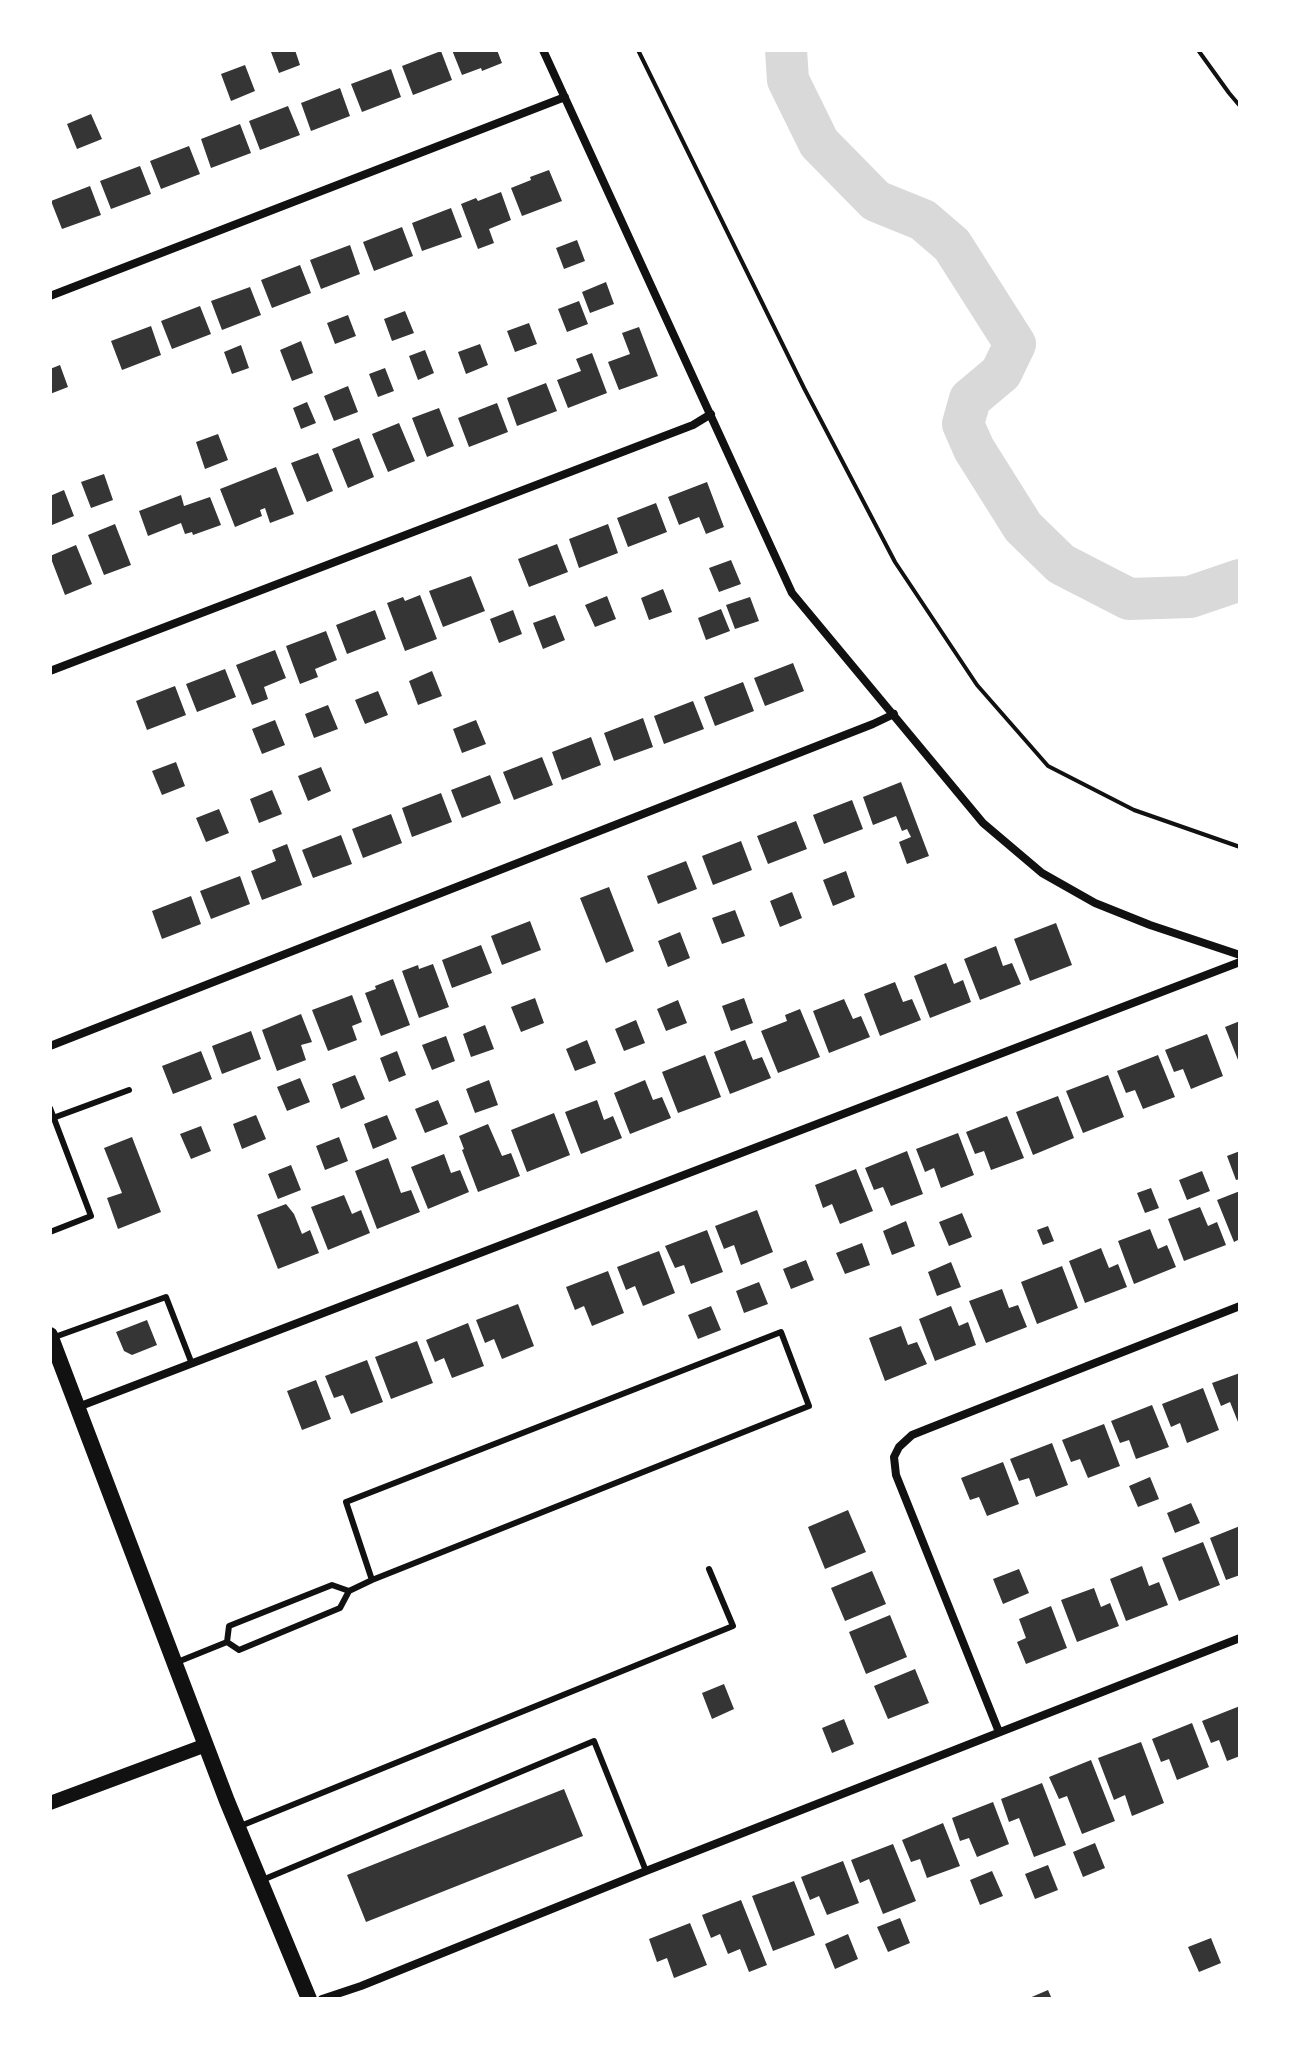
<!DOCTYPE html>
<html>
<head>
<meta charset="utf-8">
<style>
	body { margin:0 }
	#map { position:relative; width:1290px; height:2049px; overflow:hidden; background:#fff; font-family:Rubik,sans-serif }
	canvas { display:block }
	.frame { position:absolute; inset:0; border:52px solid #fff; pointer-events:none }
</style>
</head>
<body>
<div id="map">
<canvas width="1290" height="2049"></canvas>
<div class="frame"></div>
</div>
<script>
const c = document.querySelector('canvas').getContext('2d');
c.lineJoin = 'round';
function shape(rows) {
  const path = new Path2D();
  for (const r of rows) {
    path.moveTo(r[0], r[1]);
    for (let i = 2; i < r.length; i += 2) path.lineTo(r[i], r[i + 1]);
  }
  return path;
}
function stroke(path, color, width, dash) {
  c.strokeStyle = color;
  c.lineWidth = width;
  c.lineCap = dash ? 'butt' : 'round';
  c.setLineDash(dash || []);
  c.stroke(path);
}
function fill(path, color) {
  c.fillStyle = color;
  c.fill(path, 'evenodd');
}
stroke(shape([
	[786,50,788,80,819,143,876,201,923,220,952,245,1015,344,1001,373,970,399,963,424,974,449,1023,527,1061,564,1129,599,1190,597,1240,580]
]), '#d9d9d9', 42);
fill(shape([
	[275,50,295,50,300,65,279,73,271,52],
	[452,50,497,50,502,63,482,71,481,68,462,75],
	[441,51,452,80,413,95,402,66],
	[245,65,255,91,231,101,221,74],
	[391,69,401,97,362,112,351,84],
	[340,88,350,116,311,131,301,103],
	[288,106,300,135,260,150,249,121],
	[91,114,102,139,77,149,67,124],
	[240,124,251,153,211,168,201,139],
	[189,146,200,174,161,189,150,161],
	[140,166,151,194,111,209,100,181],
	[549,170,562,201,522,216,511,188,531,180,530,177],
	[90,186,101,215,62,229,51,201],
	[501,192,511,220,489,229,494,243,478,249,461,204,476,198,478,201],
	[451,208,462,237,422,251,412,223],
	[402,227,413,256,374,271,363,242],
	[577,240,585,261,564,269,556,248],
	[350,245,360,274,321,289,310,260],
	[300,265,311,293,272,308,261,280],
	[606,282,614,304,590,313,582,292],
	[250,287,261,315,222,330,211,301],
	[579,301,588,324,567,332,558,309],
	[200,306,211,334,172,349,161,321],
	[405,311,414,333,392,341,384,319],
	[348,315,356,336,335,344,327,323],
	[529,323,537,344,515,352,507,331],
	[151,326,161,355,122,370,111,341],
	[639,327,658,376,619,390,608,362,630,354,622,333],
	[301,341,313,373,292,381,280,350],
	[480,344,488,365,466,374,458,352],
	[241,345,249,368,232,374,224,352],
	[425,350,434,373,418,380,409,356],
	[592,353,607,393,568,408,557,380,581,371,576,359],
	[60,365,68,387,50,394,50,369],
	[385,368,394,391,378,397,369,374],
	[546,383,557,411,517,426,507,398],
	[348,386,358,412,334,421,324,396],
	[307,402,316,423,301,429,293,408],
	[497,403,508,432,469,447,458,418],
	[439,408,454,446,427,457,412,418],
	[399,423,415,461,388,472,372,434],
	[218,434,228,460,205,469,196,442],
	[359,438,374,477,348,488,332,449],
	[318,453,333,491,307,502,291,463],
	[276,467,294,514,270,523,265,508,260,510,262,516,235,527,220,489],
	[104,474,113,500,91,508,81,482],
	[707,482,724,527,706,534,699,517,679,525,668,497],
	[64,490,74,516,52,525,50,496],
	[181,495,184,506,210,497,221,525,193,535,192,532,185,534,181,523,148,536,139,511],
	[656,503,667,532,628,547,617,518],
	[115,524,131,565,104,575,88,535],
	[608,524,618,553,579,568,569,539],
	[557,544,568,572,529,587,518,559],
	[76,545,92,584,65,595,50,556],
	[731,560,741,584,719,592,709,568],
	[471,576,485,611,443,627,429,591],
	[663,589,672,612,649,620,641,598],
	[420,595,437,639,405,651,387,603,403,597,405,601],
	[607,596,616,619,595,627,585,605],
	[750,597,759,621,735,629,726,605],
	[721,609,730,631,706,640,698,618],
	[375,610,386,639,347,654,336,625],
	[513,610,522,634,499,643,490,619],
	[555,615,565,640,543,649,533,623],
	[326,631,337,660,315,669,318,677,300,684,286,646],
	[275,650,286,678,264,687,268,699,252,705,236,665],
	[793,663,804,691,765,706,754,678],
	[225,669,236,697,197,712,186,684],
	[432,671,442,696,418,705,409,681],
	[743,682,754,711,715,726,704,697],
	[175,686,186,715,147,730,136,701],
	[378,691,388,715,365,724,355,700],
	[693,701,704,729,664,744,654,716],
	[328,705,338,729,314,738,305,714],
	[643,718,653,747,614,761,604,733],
	[275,720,285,745,262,754,252,729],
	[476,720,486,744,462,753,453,729],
	[591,737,601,765,562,780,552,752],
	[542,757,553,785,514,800,503,772],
	[176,762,185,786,162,795,152,771],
	[321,767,331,791,308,801,298,776],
	[490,775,501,803,462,818,451,790],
	[901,782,929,856,907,864,899,842,911,837,907,829,902,831,896,816,873,825,863,797],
	[272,790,282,814,259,823,250,799],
	[441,793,452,822,412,837,402,808],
	[852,800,863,829,824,844,813,815],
	[219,809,229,833,206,842,196,818],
	[391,814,402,843,363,858,352,829],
	[796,821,807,849,768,864,757,836],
	[341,835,352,864,313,878,302,850],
	[741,841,752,870,713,885,702,856],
	[287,844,302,885,262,900,251,871,276,861,272,850],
	[686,861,697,889,658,904,647,876],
	[846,871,855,897,833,906,823,880],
	[240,876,250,904,211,919,200,891],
	[609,887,634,951,606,963,580,898],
	[792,892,802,918,780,927,770,901],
	[191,896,201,924,162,939,152,911],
	[735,910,745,936,722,944,712,918],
	[530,921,541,950,502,965,491,936],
	[1056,923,1072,965,1030,981,1014,939],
	[680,932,690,958,668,967,658,941],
	[481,945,492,973,452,988,442,960],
	[996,946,1003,966,1012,963,1021,984,980,1000,964,959],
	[946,963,954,984,963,980,971,1002,930,1018,914,976],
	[433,964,449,1007,419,1018,402,971,418,965,419,969],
	[393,979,410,1025,381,1036,365,993,376,989,375,986],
	[895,982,903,1002,912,999,921,1020,880,1036,864,994],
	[352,995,362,1022,352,1026,357,1040,328,1051,312,1010],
	[535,998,544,1023,521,1032,511,1007],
	[744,998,753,1023,731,1031,722,1006],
	[844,999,853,1019,861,1016,870,1037,829,1053,813,1011],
	[678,1000,687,1023,666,1031,657,1009],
	[800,1009,820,1057,778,1073,761,1031,787,1021,785,1015],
	[301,1014,312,1042,301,1045,306,1060,277,1071,262,1030],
	[636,1020,645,1043,624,1051,615,1029],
	[1240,1021,1240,1065,1225,1027],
	[485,1025,494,1049,471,1057,463,1034],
	[251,1031,261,1059,222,1074,212,1046],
	[1207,1034,1223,1076,1191,1089,1183,1069,1174,1072,1165,1050],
	[446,1036,455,1061,432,1070,422,1045],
	[587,1040,596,1063,575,1071,566,1049],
	[745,1040,753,1060,762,1057,771,1078,730,1094,714,1052],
	[201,1051,212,1079,173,1094,162,1066],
	[397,1051,406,1075,389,1082,380,1058],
	[705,1055,721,1097,678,1113,662,1072],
	[1158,1055,1175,1097,1143,1109,1135,1090,1126,1093,1117,1071],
	[355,1075,365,1099,341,1109,332,1084],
	[1108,1075,1124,1117,1083,1133,1066,1091],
	[300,1078,310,1102,287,1111,277,1087],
	[489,1080,498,1105,475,1113,466,1089],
	[645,1080,653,1100,662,1097,671,1118,630,1134,614,1093],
	[1058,1096,1074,1138,1033,1155,1016,1112],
	[438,1100,448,1124,425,1133,415,1109],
	[597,1100,604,1120,613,1116,622,1138,581,1154,565,1112],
	[554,1113,570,1155,527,1172,511,1130],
	[256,1115,266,1139,242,1149,233,1124],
	[387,1115,397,1139,373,1149,364,1124],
	[1007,1116,1024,1158,991,1170,984,1151,975,1154,966,1132],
	[488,1124,502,1156,511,1153,520,1176,478,1192,462,1150,464,1149,459,1136],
	[201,1126,211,1151,191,1159,180,1134],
	[958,1133,974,1175,941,1188,934,1168,925,1172,916,1149],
	[132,1137,161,1212,118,1229,107,1198,122,1193,104,1148],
	[339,1137,348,1161,325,1170,316,1146],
	[907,1151,923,1194,891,1206,883,1187,874,1190,865,1168],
	[1240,1151,1240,1179,1236,1180,1227,1156],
	[444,1154,451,1173,460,1170,469,1192,428,1209,411,1167],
	[388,1158,401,1193,411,1190,420,1212,377,1229,355,1171],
	[291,1165,301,1190,278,1199,268,1174],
	[856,1169,873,1211,840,1224,832,1204,823,1208,815,1185],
	[1202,1171,1210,1191,1187,1200,1179,1180],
	[1151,1188,1159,1208,1145,1213,1137,1193],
	[1240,1191,1240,1239,1234,1242,1217,1200],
	[344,1195,352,1214,361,1210,370,1233,328,1250,311,1207],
	[286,1204,294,1214,302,1234,310,1230,319,1253,278,1269,257,1215],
	[1200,1207,1208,1226,1217,1222,1226,1245,1184,1261,1168,1219],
	[757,1210,773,1252,741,1265,734,1245,724,1249,715,1226],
	[962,1213,972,1237,949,1246,939,1222],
	[906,1221,915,1246,892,1255,883,1231],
	[1048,1226,1054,1241,1043,1245,1037,1230],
	[1150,1229,1158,1249,1167,1245,1176,1267,1134,1284,1118,1241],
	[707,1230,723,1272,691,1284,684,1265,675,1268,665,1246],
	[862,1243,870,1265,845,1274,836,1253],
	[1101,1248,1109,1268,1118,1264,1127,1287,1085,1303,1069,1261],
	[659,1251,675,1293,643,1306,635,1286,626,1290,617,1267],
	[806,1260,814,1280,791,1289,783,1269],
	[951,1262,961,1287,937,1296,928,1272],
	[1062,1266,1078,1308,1037,1324,1021,1282],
	[608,1271,624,1313,592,1326,584,1306,575,1310,566,1287],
	[759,1282,768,1304,744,1313,736,1291],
	[1002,1289,1009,1308,1018,1305,1027,1327,986,1343,969,1301],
	[518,1304,534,1346,502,1359,494,1339,485,1343,476,1320],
	[711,1306,721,1330,698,1339,688,1315],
	[951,1306,959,1326,968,1322,976,1345,935,1361,919,1319],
	[147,1320,157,1345,132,1355,124,1351,116,1332],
	[468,1323,484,1366,452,1378,444,1358,435,1362,426,1340],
	[901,1326,908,1345,917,1342,927,1364,885,1381,869,1338],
	[417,1341,433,1383,391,1399,375,1357],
	[367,1360,383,1402,351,1414,343,1395,334,1398,325,1376],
	[1240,1373,1240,1421,1238,1422,1230,1402,1221,1406,1212,1383],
	[316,1380,331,1419,302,1430,287,1391],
	[1203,1388,1219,1430,1187,1443,1180,1423,1171,1427,1162,1404],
	[1152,1405,1169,1447,1136,1459,1129,1440,1120,1443,1111,1421],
	[1104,1424,1120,1466,1088,1478,1080,1459,1071,1462,1062,1440],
	[1052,1443,1068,1485,1036,1497,1029,1478,1019,1481,1010,1459],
	[1003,1462,1019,1504,987,1516,979,1497,970,1500,961,1478],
	[1150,1477,1159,1499,1138,1507,1129,1486],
	[1191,1503,1200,1523,1175,1533,1167,1513],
	[848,1510,866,1552,825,1569,808,1527],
	[1240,1526,1240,1575,1226,1580,1210,1538],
	[1203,1542,1220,1585,1179,1601,1162,1558],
	[1142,1566,1149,1586,1159,1582,1168,1605,1126,1621,1110,1579],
	[1019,1569,1029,1593,1003,1604,993,1579],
	[872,1571,886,1604,845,1621,831,1588],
	[1094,1588,1101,1607,1110,1603,1119,1626,1077,1642,1061,1600],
	[1051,1606,1067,1648,1026,1664,1017,1642,1026,1638,1019,1619],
	[890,1615,907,1657,866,1674,849,1632],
	[915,1669,929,1703,888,1719,874,1686],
	[724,1684,734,1709,712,1719,702,1693],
	[1240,1706,1240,1756,1227,1761,1219,1740,1211,1743,1202,1721],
	[844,1719,854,1744,832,1753,822,1728],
	[1192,1723,1209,1767,1177,1780,1169,1759,1161,1762,1152,1739],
	[1141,1742,1164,1803,1132,1816,1125,1795,1114,1800,1098,1758],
	[1091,1760,1115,1821,1082,1834,1067,1796,1059,1799,1049,1777],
	[1042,1783,1066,1845,1034,1857,1019,1818,1009,1822,1001,1799],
	[564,1789,583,1836,366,1922,347,1875],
	[993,1802,1009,1844,977,1857,969,1838,960,1841,952,1818],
	[943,1823,960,1866,927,1878,920,1859,911,1862,902,1840],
	[1095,1843,1105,1868,1083,1877,1073,1852],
	[893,1844,916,1901,883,1914,869,1879,860,1883,851,1860],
	[843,1861,859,1903,827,1915,819,1896,810,1900,801,1877],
	[1048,1865,1058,1890,1035,1899,1025,1874],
	[992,1871,1003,1896,980,1905,970,1880],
	[794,1881,815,1935,773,1951,752,1896],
	[741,1900,767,1965,749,1972,740,1949,728,1954,720,1934,711,1938,702,1915],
	[900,1918,910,1943,888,1952,877,1927],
	[690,1923,707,1965,674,1978,667,1958,657,1962,649,1939],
	[848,1934,858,1959,835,1969,825,1944],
	[1211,1938,1221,1963,1199,1972,1188,1947],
	[1048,1990,1052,1999,1027,1999]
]), '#353535');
stroke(shape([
	[638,50,804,388,895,562,977,685,1048,766,1134,810,1240,847],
	[1198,50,1229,93,1240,106]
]), '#111', 4);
stroke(shape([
	[50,1108,91,1216,50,1232],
	[53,1118,129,1090],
	[52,1338,166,1297,192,1364],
	[227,1642,239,1650,340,1608,349,1591,372,1580,809,1406,781,1332,346,1502,372,1580],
	[227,1642,229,1626,332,1585,349,1591],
	[175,1663,227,1642],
	[238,1827,733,1626,709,1569],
	[260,1881,594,1741,646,1871]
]), '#111', 6);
stroke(shape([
	[543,50,792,593,983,823,1042,873,1095,903,1150,925,1240,955],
	[50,296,565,97],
	[50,671,693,425,711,414],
	[50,1046,873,724,894,714],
	[78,1407,1240,962],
	[999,1732,896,1475,894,1457,899,1447,912,1435,927,1429,1240,1306],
	[322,1999,361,1986,646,1871,1240,1638]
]), '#111', 8);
stroke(shape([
	[50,1803,206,1745]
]), '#111', 14);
stroke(shape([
	[50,1335,227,1801,309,1999]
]), '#111', 16);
</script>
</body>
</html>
